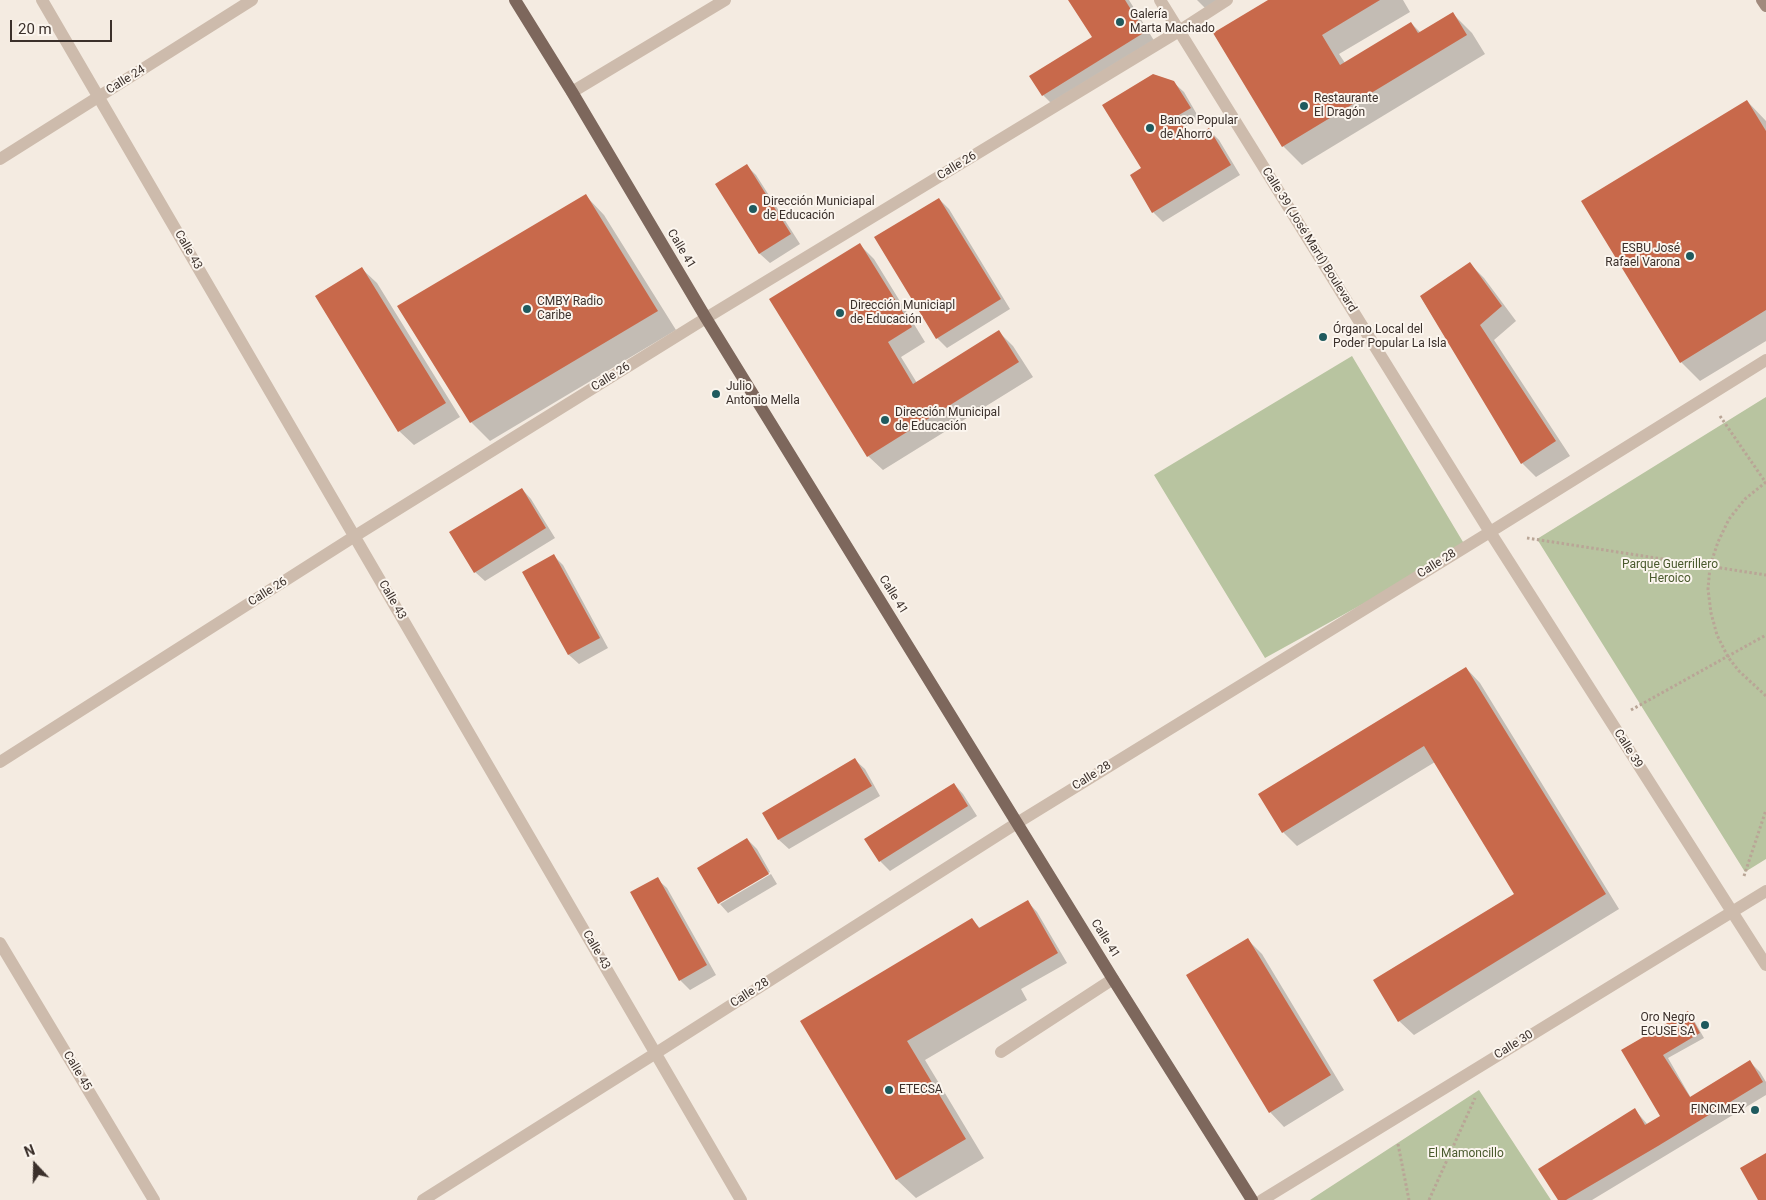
<!DOCTYPE html>
<html>
<head>
<meta charset="utf-8">
<style>
	body { margin:0 }
	#map { position:relative; width:1766px; height:1200px; overflow:hidden; background:#f4ebe1; font-family:Roboto,sans-serif }
	canvas { display:block }
	.north { position:absolute; left:10px; top:1140px; width:50px; height:50px; -webkit-text-stroke:4px #fbf5ee; paint-order:stroke; rotate:339deg; font-size:14px; font-weight:700; line-height:20px; text-align:center; color:#3b302b }
	.north::after { content:''; display:block; margin:auto; width:18px; height:22px; background:#3b302b; clip-path:polygon(50% 0,100% 100%,50% 72%,0 100%) }
	.scale { position:absolute; left:10px; top:20px; width:102px; height:22px; box-sizing:border-box; border:2px solid #3b302b; border-top:0; padding-left:6px; font-size:15px; line-height:18px; white-space:nowrap; color:#3b302b; -webkit-text-stroke:4px #fbf5ee; paint-order:stroke }
</style>
</head>
<body>
<div id="map">
<canvas width="1766" height="1200"></canvas>
<div class="north">N</div>
<div class="scale">20 m</div>
</div>
<script>
const c = document.querySelector('canvas').getContext('2d');
c.lineJoin = 'round';
function fill(path, color) {
  c.fillStyle = color;
  c.fill(path, 'evenodd');
}
function shape(rows) {
  const path = new Path2D();
  for (const r of rows) {
    path.moveTo(r[0], r[1]);
    for (let i = 2; i < r.length; i += 2) path.lineTo(r[i], r[i + 1]);
  }
  return path;
}
function stroke(path, color, width, dash) {
  c.strokeStyle = color;
  c.lineWidth = width;
  c.lineCap = dash ? 'butt' : 'round';
  c.setLineDash(dash || []);
  c.stroke(path);
}
function label(font, color, halo, rows, align = 'center') {
  c.font = font + ' Roboto,sans-serif';
  c.lineWidth = 4;
  c.setLineDash([]);
  c.textBaseline = 'middle';
  c.strokeStyle = halo;
  c.fillStyle = color;
  for (const [text, x, y, turn = 0] of rows) {
    c.save();
    c.translate(x, y);
    c.rotate((+turn || 0) * Math.PI / 180);
    c.textAlign = isNaN(turn) ? turn : align;
    if (halo) c.strokeText(text, 0, 0);
    c.fillText(text, 0, 0);
    c.restore();
  }
}
fill(shape([
	[1352,356,1466,547,1265,658,1154,475],
	[1766,397,1766,859,1745,872,1537,539],
	[1479,1090,1551,1200,1310,1200]
]), '#b8c4a0');
fill(shape([
	[1070,0,1129,0,1158,47,1057,109,1043,95,1093,37],
	[1197,0,1218,0,1205,8],
	[1270,0,1403,0,1410,12,1339,54,1345,63,1411,23,1421,33,1453,14,1472,33,1485,54,1302,165,1283,146,1215,33],
	[1173,82,1184,92,1199,118,1186,126,1194,139,1209,130,1219,140,1240,175,1163,222,1153,212,1143,169],
	[1747,101,1766,121,1766,341,1700,381,1681,362,1583,202],
	[747,166,756,175,800,244,770,263,760,254,717,184],
	[586,196,604,215,676,330,490,441,471,422],
	[939,199,949,209,1010,309,947,348,937,338],
	[860,245,874,259,925,342,901,357,917,383,999,332,1013,346,1033,377,883,470,868,456],
	[1470,264,1484,278,1516,321,1494,340,1570,456,1536,477,1522,463,1421,297],
	[362,269,377,283,460,417,414,445,399,431],
	[522,489,531,499,555,538,485,581,475,572],
	[554,556,563,565,608,648,579,664,569,655,524,572],
	[1466,668,1480,683,1619,909,1414,1035,1399,1021,1516,894,1435,762,1297,846,1283,832],
	[855,760,865,769,880,796,789,849,779,840,764,813],
	[954,784,963,794,977,816,890,871,880,861,866,839],
	[747,839,757,849,770,872,720,902,720,904,719,903],
	[771,874,777,884,728,913,720,904],
	[657,879,667,888,716,975,690,990,680,980],
	[1028,902,1037,912,1067,963,1021,989,1027,1000,925,1060,984,1158,916,1198,897,1180,802,1021,972,920,981,929],
	[1248,940,1262,954,1344,1090,1284,1127,1270,1112],
	[1688,1012,1692,1017,1704,1038,1668,1058,1691,1098,1750,1062,1760,1072,1766,1082,1766,1095,1592,1200,1560,1200,1635,1110,1648,1125,1662,1116,1622,1050]
]), '#0003');
fill(shape([
	[1068,0,1125,0,1145,32,1042,96,1029,76,1092,37],
	[1268,0,1380,0,1322,35,1340,65,1411,22,1418,33,1453,12,1467,35,1282,147,1213,33],
	[1153,74,1174,81,1191,108,1177,116,1191,139,1209,128,1231,165,1152,213,1130,175,1141,168,1102,105],
	[1747,100,1766,131,1766,310,1680,363,1581,201],
	[747,164,791,234,759,254,715,184],
	[586,194,658,311,470,423,397,306],
	[939,198,1001,299,936,339,874,237],
	[860,243,912,327,888,342,913,384,999,330,1019,362,867,457,769,299],
	[1470,262,1502,306,1480,325,1556,441,1521,464,1420,296],
	[362,267,446,403,398,432,315,296],
	[522,488,546,528,474,573,449,532],
	[554,554,600,638,568,655,522,572],
	[1466,667,1606,894,1398,1022,1373,980,1514,894,1424,746,1282,833,1258,794],
	[855,758,872,786,778,840,762,813],
	[954,783,968,806,879,862,864,839],
	[747,838,769,874,718,904,697,868],
	[658,877,707,965,679,981,630,892],
	[1028,900,1058,953,907,1041,966,1139,896,1180,800,1021,972,918,979,928],
	[1248,938,1331,1075,1269,1113,1186,975],
	[1688,1011,1700,1033,1663,1055,1690,1097,1750,1060,1763,1082,1658,1146,1566,1200,1558,1200,1538,1169,1635,1108,1645,1125,1660,1116,1621,1050],
	[1766,1153,1766,1200,1758,1200,1740,1168]
]), '#c8694b');
stroke(shape([
	[1720,416,1766,483],
	[1766,482,1745,499,1729,519,1718,542,1710,566,1708,589,1711,613,1717,635,1728,657,1739,671,1766,696],
	[1527,538,1766,575],
	[1631,710,1766,635],
	[1744,876,1766,810],
	[1398,1144,1409,1200],
	[1429,1200,1475,1098]
]), '#b9a596', 3, [2.5, 2.5]);
stroke(shape([
	[572,92,725,0],
	[1001,1052,1113,979]
]), '#cdbbac', 12);
stroke(shape([
	[42,0,741,1200],
	[1160,0,1490,532,1766,965],
	[0,159,252,0],
	[0,762,355,536,706,318,1179,31,1227,0],
	[0,943,154,1200],
	[423,1200,656,1053,1017,823,1490,532,1766,360],
	[1262,1200,1766,891]
]), '#cdbbac', 12);
stroke(shape([
	[1762,0,1766,6]
]), '#a18a7d', 12);
stroke(shape([
	[515,0,572,92,706,318,1113,979,1252,1200]
]), '#7d675c', 12);
for (const [x, y, r, color] of [
	[1120,22,5,"#1f5a5e"],
	[1304,106,5,"#1f5a5e"],
	[1150,128,5,"#1f5a5e"],
	[753,209,5,"#1f5a5e"],
	[1690,256,5,"#1f5a5e"],
	[527,309,5,"#1f5a5e"],
	[840,313,5,"#1f5a5e"],
	[1323,337,5,"#1f5a5e"],
	[716,394,5,"#1f5a5e"],
	[885,420,5,"#1f5a5e"],
	[1705,1025,5,"#1f5a5e"],
	[889,1090,5,"#1f5a5e"],
	[1755,1110,5,"#1f5a5e"]
]) {
  const dot = new Path2D();
  dot.arc(x, y, r, 0, 2 * Math.PI);
  c.fillStyle = color;
  c.fill(dot);
  stroke(dot, '#fbf5ee', 2);
}
label('12px', '#3b302b', '#fbf5ee', [
	["Galería",1130,15],
	["Marta Machado",1130,29],
	["Restaurante",1314,99],
	["El Dragón",1314,113],
	["Banco Popular",1160,121],
	["de Ahorro",1160,135],
	["Dirección Municiapal",763,202],
	["de Educación",763,216],
	["ESBU José",1680,249,"right"],
	["Rafael Varona",1680,263,"right"],
	["CMBY Radio",537,302],
	["Caribe",537,316],
	["Dirección Municiapl",850,306],
	["de Educación",850,320],
	["Órgano Local del",1333,330],
	["Poder Popular La Isla",1333,344],
	["Julio",726,387],
	["Antonio Mella",726,401],
	["Dirección Municipal",895,413],
	["de Educación",895,427],
	["Oro Negro",1695,1018,"right"],
	["ECUSE SA",1695,1032,"right"],
	["ETECSA",899,1090],
	["FINCIMEX",1745,1110,"right"]
], 'left');
label('12px', '#3b302b', '#fbf5ee', [
	["Calle 24",126,80,-32],
	["Calle 26",957,166,-31],
	["Calle 39 (José Martí) Boulevard",1309,240,58],
	["Calle 41",681,249,59],
	["Calle 43",188,250,60],
	["Calle 26",611,377,-32],
	["Calle 28",1437,564,-32],
	["Calle 26",268,592,-32],
	["Calle 41",893,595,58],
	["Calle 43",392,600,60],
	["Calle 39",1628,749,58],
	["Calle 28",1092,776,-32],
	["Calle 41",1105,939,58],
	["Calle 43",596,950,60],
	["Calle 28",750,993,-33],
	["Calle 30",1514,1045,-32],
	["Calle 45",77,1071,59]
]);
label('12px', '#4a5a2e', '#fbf5ee', [
	["Parque Guerrillero",1670,565],
	["Heroico",1670,579],
	["El Mamoncillo",1466,1154]
]);
</script>
</body>
</html>
